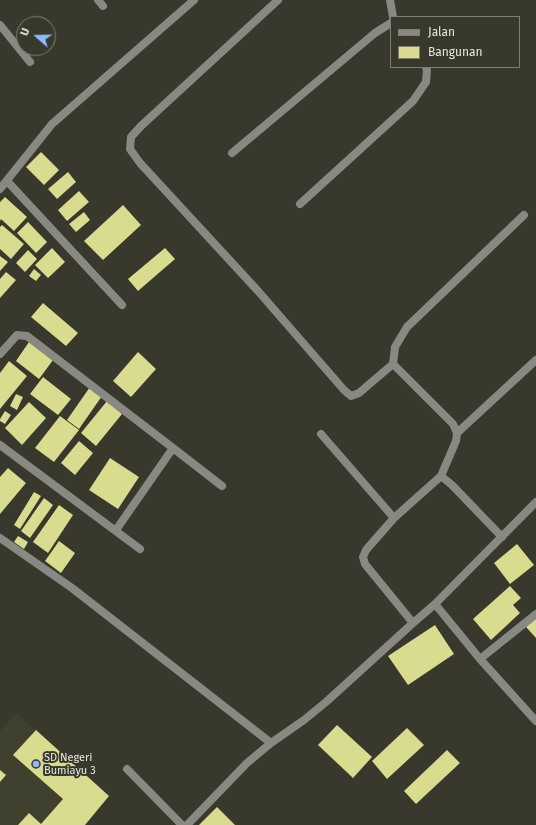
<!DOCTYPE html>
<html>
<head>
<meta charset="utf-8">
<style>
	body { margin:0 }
	#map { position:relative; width:536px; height:825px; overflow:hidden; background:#38382c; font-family:"Fira Sans",sans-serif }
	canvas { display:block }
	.legend { position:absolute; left:390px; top:16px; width:130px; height:52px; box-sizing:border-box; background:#38382c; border:1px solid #7e7e74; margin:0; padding:5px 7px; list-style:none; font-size:12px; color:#e6e7df }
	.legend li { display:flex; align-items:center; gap:8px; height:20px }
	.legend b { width:20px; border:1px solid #7e7e74 }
	.north { position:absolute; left:16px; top:16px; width:40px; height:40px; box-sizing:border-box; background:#38382c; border:1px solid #7e7e74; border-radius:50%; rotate:290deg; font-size:11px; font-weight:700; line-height:16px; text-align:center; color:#e6e7df }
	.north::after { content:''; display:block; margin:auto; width:14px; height:18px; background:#8db9fc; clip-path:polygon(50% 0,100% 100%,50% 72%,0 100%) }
</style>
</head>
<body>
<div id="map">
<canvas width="536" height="825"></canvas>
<ul class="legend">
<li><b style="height:5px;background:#888982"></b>Jalan</li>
<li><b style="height:11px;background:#d9db8e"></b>Bangunan</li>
</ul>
<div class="north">U</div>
</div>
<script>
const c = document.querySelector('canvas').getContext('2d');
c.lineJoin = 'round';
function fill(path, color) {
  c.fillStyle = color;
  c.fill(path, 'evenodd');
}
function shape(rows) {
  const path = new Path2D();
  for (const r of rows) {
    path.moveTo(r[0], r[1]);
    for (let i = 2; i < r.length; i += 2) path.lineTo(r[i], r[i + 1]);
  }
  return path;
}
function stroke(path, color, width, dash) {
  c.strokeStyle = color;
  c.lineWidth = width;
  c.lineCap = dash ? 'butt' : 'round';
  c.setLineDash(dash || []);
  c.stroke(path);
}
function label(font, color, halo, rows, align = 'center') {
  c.font = font + ' "Fira Sans",sans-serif';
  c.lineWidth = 4;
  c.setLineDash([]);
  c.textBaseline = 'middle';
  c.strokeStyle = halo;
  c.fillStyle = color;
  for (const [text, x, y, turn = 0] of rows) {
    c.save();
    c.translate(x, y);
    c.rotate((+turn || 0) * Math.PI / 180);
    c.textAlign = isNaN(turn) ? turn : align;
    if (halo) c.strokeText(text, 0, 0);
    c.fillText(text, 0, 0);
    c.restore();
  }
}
fill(shape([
	[16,713,109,796,85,825,0,825,0,731]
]), '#3f402d');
fill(shape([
	[41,152,59,170,44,185,26,167],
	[68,172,76,182,57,199,48,189],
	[79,191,89,202,67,221,58,210],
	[5,197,27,217,14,231,1,219,0,221,0,202],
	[123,205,141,225,103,260,84,241],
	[84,212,90,220,76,232,69,224],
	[28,222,47,242,36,253,17,233],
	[2,225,24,244,11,259,0,249,0,227],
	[52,248,65,262,48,278,35,265],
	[165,248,175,259,138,291,128,279],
	[28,250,37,259,25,272,16,263],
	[0,256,8,262,0,271],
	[34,269,41,275,36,281,29,276],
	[6,272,16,280,0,298,0,279],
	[43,303,78,333,66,346,31,317],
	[29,342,53,360,39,379,16,361],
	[138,352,156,369,131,397,113,381],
	[9,361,27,376,0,409,0,373],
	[43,377,71,399,58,415,30,394],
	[90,387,102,396,79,429,67,420],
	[16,394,23,397,17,410,10,406],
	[107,401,122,414,96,446,81,433],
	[29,402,46,418,22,445,5,428],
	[5,411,11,415,5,424,0,421,0,419],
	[60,416,79,430,54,462,35,448],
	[79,441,93,453,75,475,61,463],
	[110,458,139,477,118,509,89,490],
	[8,468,26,483,0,514,0,477],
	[34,492,41,496,20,529,14,525],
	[44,498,53,505,30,538,21,531],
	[59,505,73,515,48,553,33,542],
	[18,536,28,542,24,549,14,542],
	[59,541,75,553,61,573,45,561],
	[517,544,534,565,510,584,494,563],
	[510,586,521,598,513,605,520,613,491,640,473,619],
	[536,618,536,638,526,627],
	[435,625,454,654,408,685,388,656],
	[337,725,372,757,353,778,318,745],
	[407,728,424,745,387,779,372,761],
	[36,730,109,796,85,825,18,825,29,813,41,824,63,799,13,755],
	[447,750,460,763,416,804,404,791],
	[0,770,6,775,0,782],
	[217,807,235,825,199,825]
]), '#d9db8e');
stroke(shape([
	[98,0,103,6],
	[278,0,141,126,131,137,130,149,140,163,258,291,344,390,351,396,359,393,393,364,453,424,457,433,456,441,441,476],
	[390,0,393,17],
	[0,25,30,62],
	[232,153,375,33,391,23],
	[7,181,122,305],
	[0,189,52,124,194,0],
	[300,204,413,101,426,82,427,70,426,67],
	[0,354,17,335,27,336,173,448],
	[393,364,395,347,407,327,524,215],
	[457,433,536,360],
	[321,434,394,518,366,550,363,557,365,564,413,623,435,604,536,502],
	[0,445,140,549],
	[394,518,441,476,452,485,502,537],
	[116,530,173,448,222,486],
	[0,538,72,588,271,743],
	[435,604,480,659,536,721],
	[480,659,536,614],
	[127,769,182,825],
	[187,825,247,763,271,743,304,720,326,702,413,623]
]), '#888982', 8);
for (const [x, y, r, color] of [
	[36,764,4,"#8db9fc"]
]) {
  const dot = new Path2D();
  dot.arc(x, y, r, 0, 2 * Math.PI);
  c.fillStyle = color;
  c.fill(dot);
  stroke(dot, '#38382c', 1.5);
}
label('11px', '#e6e7df', '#38382c', [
	["SD Negeri",44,758],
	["Bumiayu 3",44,771]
], 'left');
</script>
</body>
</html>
